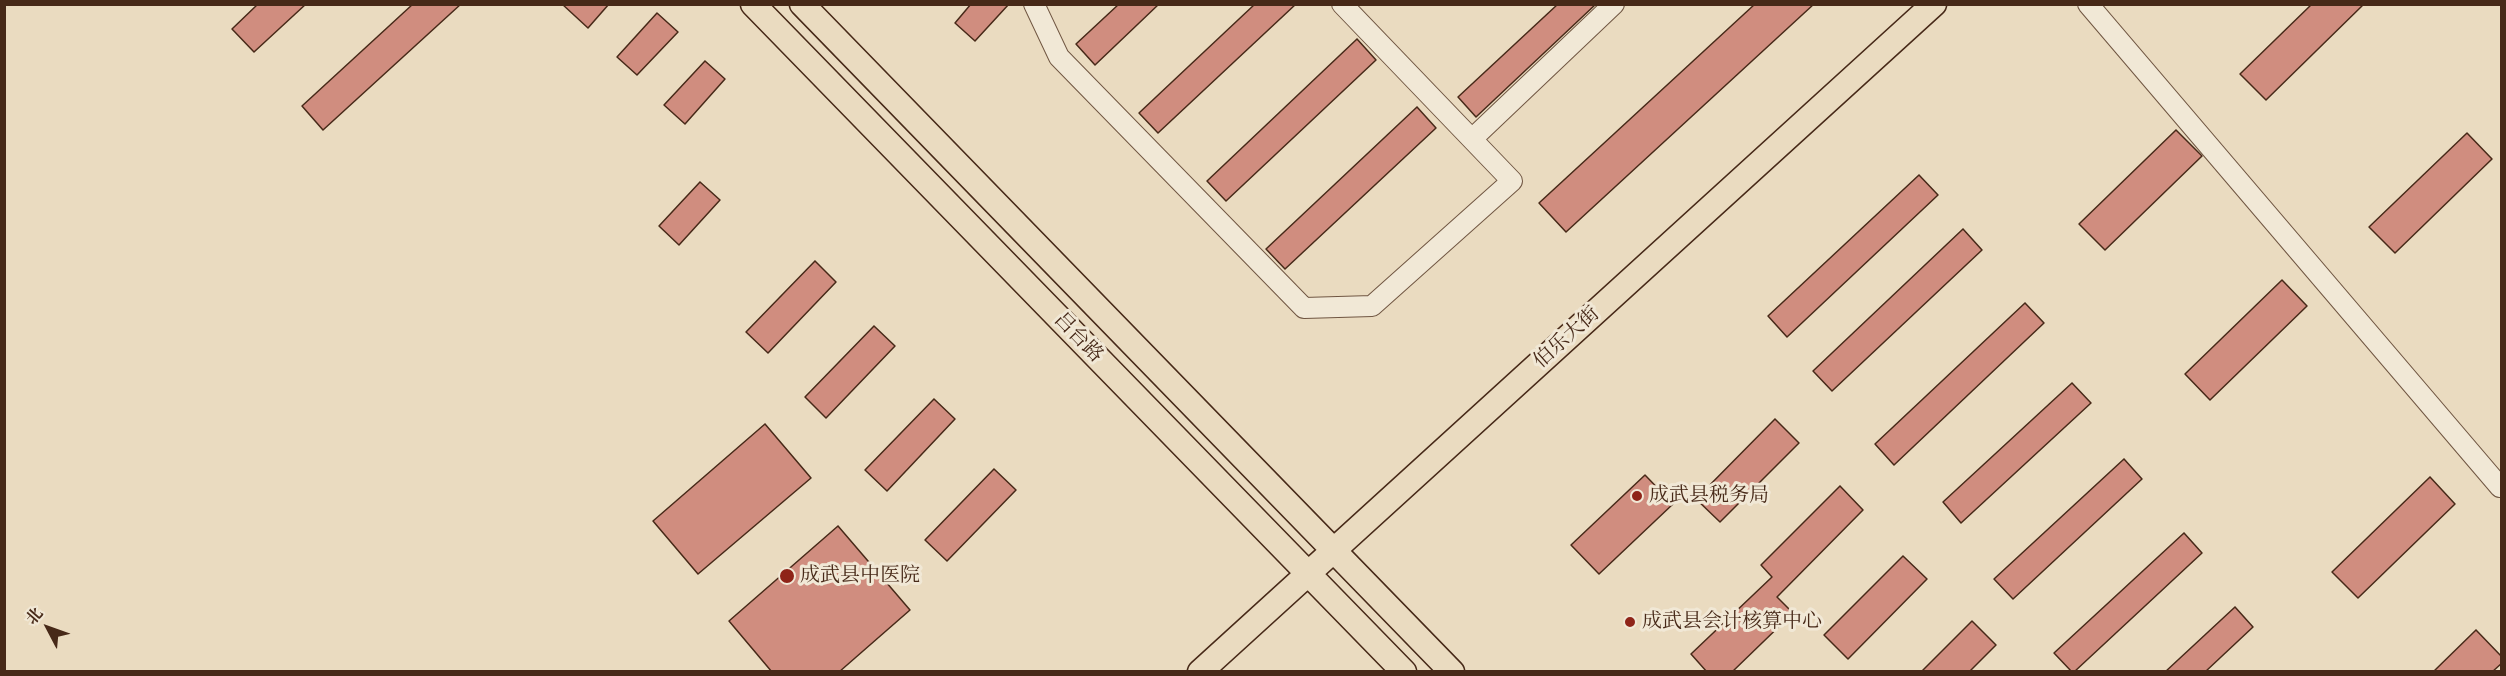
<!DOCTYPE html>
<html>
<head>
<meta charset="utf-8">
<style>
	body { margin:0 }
	#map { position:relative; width:2506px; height:676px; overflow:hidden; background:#eadbc0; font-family:"IM FELL French Canon","Noto Serif SC",serif }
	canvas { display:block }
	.frame { position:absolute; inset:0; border:6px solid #472918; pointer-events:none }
	.north { position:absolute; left:18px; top:598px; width:60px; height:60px; -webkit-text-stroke:4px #f1e8d6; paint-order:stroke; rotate:311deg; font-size:16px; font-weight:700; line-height:24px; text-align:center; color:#472918 }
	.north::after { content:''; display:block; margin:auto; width:21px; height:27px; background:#472918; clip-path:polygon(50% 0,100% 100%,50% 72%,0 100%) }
</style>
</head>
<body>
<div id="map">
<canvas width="2506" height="676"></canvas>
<div class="frame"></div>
<div class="north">北</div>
</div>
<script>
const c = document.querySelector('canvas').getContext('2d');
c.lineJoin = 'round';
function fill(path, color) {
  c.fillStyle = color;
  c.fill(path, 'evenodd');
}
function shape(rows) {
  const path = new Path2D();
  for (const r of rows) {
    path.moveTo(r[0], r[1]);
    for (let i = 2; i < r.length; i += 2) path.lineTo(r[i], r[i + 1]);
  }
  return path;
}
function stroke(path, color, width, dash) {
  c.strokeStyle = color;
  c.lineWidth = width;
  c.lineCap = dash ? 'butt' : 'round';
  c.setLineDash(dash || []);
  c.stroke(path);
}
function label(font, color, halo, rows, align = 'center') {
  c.font = font + ' "IM FELL French Canon","Noto Serif SC",serif';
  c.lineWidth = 6;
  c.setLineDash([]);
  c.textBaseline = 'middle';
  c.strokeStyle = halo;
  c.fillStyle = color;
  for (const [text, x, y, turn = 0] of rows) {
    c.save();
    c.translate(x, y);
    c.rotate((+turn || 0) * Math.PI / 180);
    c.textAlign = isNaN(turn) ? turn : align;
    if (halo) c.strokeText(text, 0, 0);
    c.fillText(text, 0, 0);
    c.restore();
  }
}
const building = shape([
	[258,4,306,4,254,52,232,29,258,4],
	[413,4,461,4,323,130,302,106,413,4],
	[562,4,609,4,588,28,562,4],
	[971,4,1009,4,975,41,955,23,971,4],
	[1119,4,1159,4,1095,65,1076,44,1119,4],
	[1255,4,1296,4,1158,133,1139,113,1255,4],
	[1558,4,1596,4,1476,117,1458,97,1558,4],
	[1755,4,1814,4,1566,232,1539,203,1755,4],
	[2312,4,2364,4,2266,100,2240,74,2312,4],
	[657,13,678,32,637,75,617,57,657,13],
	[1357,39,1376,60,1226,201,1207,181,1357,39],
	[705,61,725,79,685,124,664,105,705,61],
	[1417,107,1436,128,1285,269,1266,249,1417,107],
	[2176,130,2202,156,2105,250,2079,224,2176,130],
	[2467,133,2492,159,2395,253,2369,227,2467,133],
	[1919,175,1938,195,1787,337,1768,316,1919,175],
	[700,182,720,200,679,245,659,226,700,182],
	[1963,229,1982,250,1832,391,1813,371,1963,229],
	[815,261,836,282,768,353,746,332,815,261],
	[2282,280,2307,306,2210,400,2185,374,2282,280],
	[2025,303,2044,323,1894,465,1875,444,2025,303],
	[874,326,895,346,826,418,805,397,874,326],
	[2072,383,2091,403,1961,523,1943,502,2072,383],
	[934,399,955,419,887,491,865,470,934,399],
	[1775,419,1799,443,1720,522,1696,499,1775,419],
	[765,424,811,478,698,574,653,521,765,424],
	[2124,459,2142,479,2013,599,1994,579,2124,459],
	[994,469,1016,490,947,561,925,540,994,469],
	[1645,475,1673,504,1599,574,1571,545,1645,475],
	[2430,477,2455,504,2358,598,2332,572,2430,477],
	[1840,486,1863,510,1777,597,1793,613,1732,672,1707,672,1691,654,1772,577,1761,565,1840,486],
	[838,526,910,610,839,672,772,672,729,621,838,526],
	[2184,533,2202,553,2074,672,2072,672,2054,653,2184,533],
	[1903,556,1927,579,1848,659,1824,635,1903,556],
	[2235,607,2253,627,2205,672,2165,672,2235,607],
	[1972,621,1996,645,1969,672,1921,672,1972,621],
	[2476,630,2502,657,2502,663,2492,672,2433,672,2476,630]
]);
fill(building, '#d08d7f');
stroke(building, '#472918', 1.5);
const minor = shape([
	[1034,4,1059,57,1304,308,1372,306,1512,181,1342,4],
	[2088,4,2500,487],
	[1472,139,1614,4]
]);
const major = shape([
	[753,4,1404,672],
	[802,4,1452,672],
	[1200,672,1934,4]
]);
stroke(minor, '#705642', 22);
stroke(major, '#472918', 27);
stroke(minor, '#f1e8d6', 20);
stroke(major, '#eadbc0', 24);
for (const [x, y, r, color] of [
	[1637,496,6,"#8f2418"],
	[787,576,8,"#8f2418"],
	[1630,622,6,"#8f2418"]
]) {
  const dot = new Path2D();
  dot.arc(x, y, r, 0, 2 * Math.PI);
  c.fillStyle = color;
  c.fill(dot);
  stroke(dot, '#f1e8d6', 2);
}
label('20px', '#472918', '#f1e8d6', [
	["吕台路",1078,338,46],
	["伯乐大街",1567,338,-42]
]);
label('20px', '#472918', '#f1e8d6', [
	["成武县税务局",1649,496],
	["成武县中医院",800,576],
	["成武县会计核算中心",1642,622]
], 'left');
</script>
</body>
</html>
